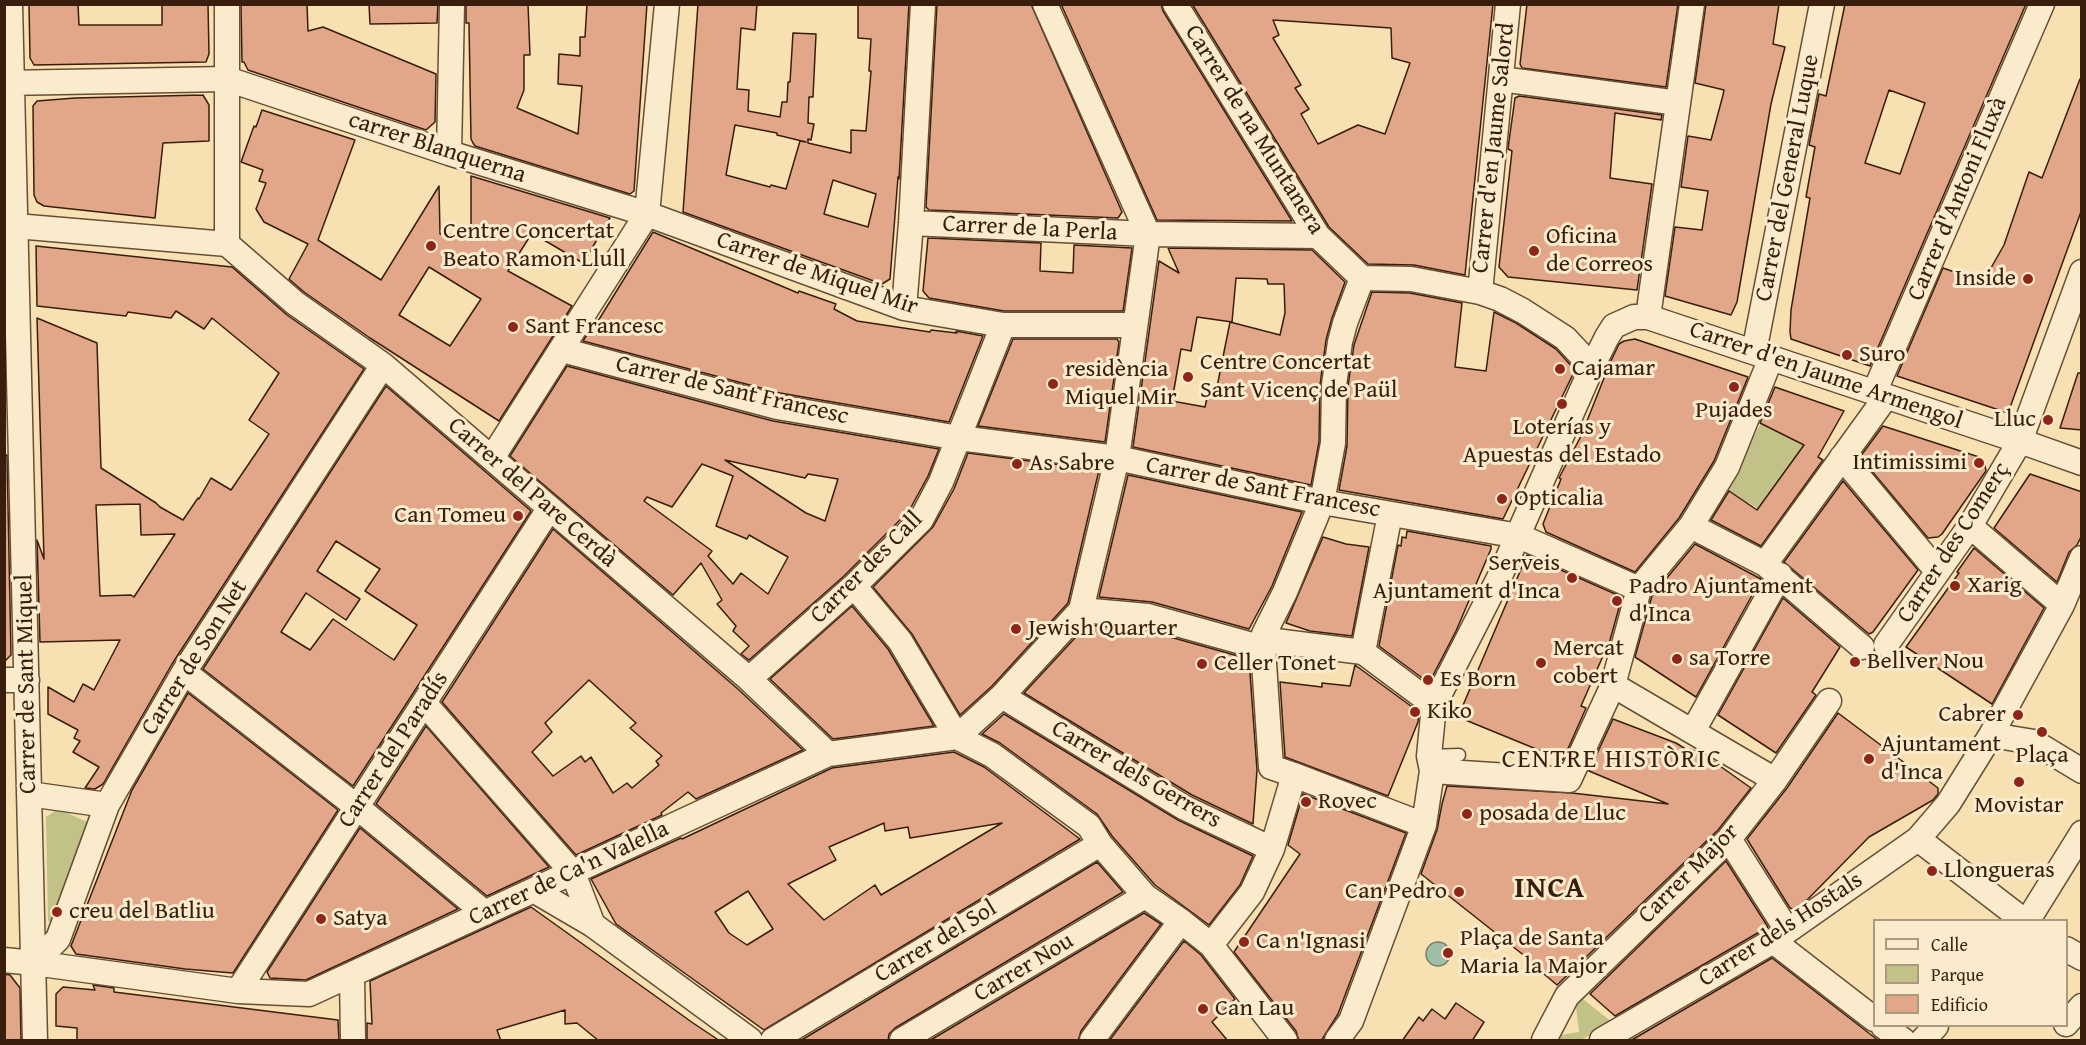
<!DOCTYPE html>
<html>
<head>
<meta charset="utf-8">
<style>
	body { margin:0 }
	#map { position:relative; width:2086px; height:1045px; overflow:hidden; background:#f7e0b1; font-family:"Gentium Book Plus",serif }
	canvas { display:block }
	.frame { position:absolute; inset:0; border:6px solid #391e0d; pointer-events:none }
	.legend { position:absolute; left:1873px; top:919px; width:195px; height:108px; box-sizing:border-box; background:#faebcc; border:2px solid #ad9980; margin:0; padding:8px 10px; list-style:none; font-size:18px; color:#391e0d }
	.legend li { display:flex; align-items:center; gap:12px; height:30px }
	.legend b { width:30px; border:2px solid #ad9980 }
</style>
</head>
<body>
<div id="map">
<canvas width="2086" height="1045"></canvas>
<div class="frame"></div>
<ul class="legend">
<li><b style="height:8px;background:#faebcc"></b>Calle</li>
<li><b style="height:16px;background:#c2c188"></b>Parque</li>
<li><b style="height:16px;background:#e2a689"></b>Edificio</li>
</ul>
</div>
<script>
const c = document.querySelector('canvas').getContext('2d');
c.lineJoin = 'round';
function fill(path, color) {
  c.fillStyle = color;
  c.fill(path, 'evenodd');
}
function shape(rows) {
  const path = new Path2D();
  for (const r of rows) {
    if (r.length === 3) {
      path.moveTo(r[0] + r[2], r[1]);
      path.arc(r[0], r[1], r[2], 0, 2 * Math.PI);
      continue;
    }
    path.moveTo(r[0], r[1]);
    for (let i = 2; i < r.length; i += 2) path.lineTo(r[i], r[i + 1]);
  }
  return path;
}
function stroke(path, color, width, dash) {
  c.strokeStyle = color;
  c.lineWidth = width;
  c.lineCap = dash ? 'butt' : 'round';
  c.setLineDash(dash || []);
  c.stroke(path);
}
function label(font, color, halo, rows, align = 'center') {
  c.font = font + ' "Gentium Book Plus",serif';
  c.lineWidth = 6;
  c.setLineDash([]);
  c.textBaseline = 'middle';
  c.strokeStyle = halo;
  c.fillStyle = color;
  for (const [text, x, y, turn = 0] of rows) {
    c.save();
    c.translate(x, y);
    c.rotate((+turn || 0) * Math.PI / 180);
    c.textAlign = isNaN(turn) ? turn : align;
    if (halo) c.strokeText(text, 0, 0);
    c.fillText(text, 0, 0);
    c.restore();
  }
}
fill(shape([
	[1761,423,1804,446,1759,509,1725,490],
	[58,809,94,825,57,924,48,921,46,817],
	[1583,999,1613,1023,1581,1040,1552,1040,1555,1036,1579,1032,1576,1006]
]), '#c2c188');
const water = shape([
	[1438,954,12]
]);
fill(water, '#9ebea7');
stroke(water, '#767e69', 1.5);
const building = shape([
	[29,4,78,4,79,25,162,25,162,4,208,4,209,54,206,62,34,65,30,58,29,4],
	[241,4,307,4,308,31,323,27,436,74,435,122,426,130,248,70,244,62,242,62,241,4],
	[369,4,438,4,437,23,370,24,369,4],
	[466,4,528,4,530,55,524,55,524,90,517,108,578,134,582,86,558,84,559,54,580,56,580,37,585,37,587,4,647,4,634,191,630,194,475,146,473,143,471,139,469,23,466,23,466,4],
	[698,4,757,4,755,30,741,28,737,89,749,90,748,111,780,117,782,102,787,102,788,82,790,82,793,33,816,34,813,97,809,97,808,123,814,124,811,140,808,139,808,143,851,153,851,130,866,131,871,71,869,71,871,39,858,38,858,4,909,4,899,179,898,177,890,279,882,284,683,212,698,4],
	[735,125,777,133,777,135,806,142,800,141,786,189,771,185,770,187,726,175,735,125],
	[833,180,876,194,868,227,824,214,833,180],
	[937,4,1031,4,1122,212,1118,218,929,210,926,207,937,4],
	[1061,4,1161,4,1163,11,1292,221,1157,220,1061,4],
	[1192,4,1493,4,1465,275,1414,265,1368,264,1329,227,1192,4],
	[1273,20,1391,28,1392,58,1410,63,1385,134,1358,125,1318,144,1301,114,1309,109,1295,88,1301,85,1273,38,1279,35,1273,20],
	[1527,4,1678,4,1666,87,1522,68,1520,64,1527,4],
	[1706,4,1779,4,1773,44,1785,47,1771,104,1737,302,1731,315,1665,296,1675,227,1702,230,1708,191,1681,187,1688,136,1711,140,1723,95,1724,90,1695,83,1706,4],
	[1845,4,2026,4,1870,366,1791,339,1790,332,1791,310,1810,198,1806,197,1815,147,1809,145,1819,94,1826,96,1845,4],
	[1889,90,1925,103,1900,174,1865,163,1889,90],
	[2080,79,2082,79,2082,209,2008,413,1897,376,1943,268,1983,282,2004,245,2029,172,2042,178,2080,79],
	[203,95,209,105,209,141,163,143,155,218,44,206,37,202,34,195,33,106,37,101,75,98,203,95],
	[1519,96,1662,115,1661,120,1615,113,1610,178,1652,184,1637,290,1508,277,1499,267,1512,151,1508,149,1509,141,1515,98,1519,96],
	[262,110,355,140,318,240,381,280,439,186,440,234,471,234,471,176,610,218,583,263,532,233,508,271,572,306,499,421,370,338,304,292,289,279,308,244,264,222,256,209,266,183,259,181,263,170,241,162,254,126,256,127,262,110],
	[429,267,481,299,450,346,399,315,429,267],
	[653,232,798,293,799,291,836,304,834,309,857,321,930,332,931,330,957,333,956,331,983,336,949,422,780,393,583,341,596,320,598,321,653,232],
	[928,238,1041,243,1040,271,1073,273,1074,245,1132,248,1123,311,1004,311,929,298,923,291,928,238],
	[36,246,232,267,287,315,364,369,172,664,103,784,95,789,85,788,99,767,73,752,80,741,74,738,78,730,48,714,48,687,74,702,83,684,94,690,120,640,40,642,37,540,44,559,37,318,97,343,101,468,156,503,160,507,183,520,198,498,199,499,211,478,231,490,269,434,249,420,279,373,212,318,204,329,176,311,171,318,128,312,126,316,37,306,36,246],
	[140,504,141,535,175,534,134,597,131,595,100,596,96,505,140,504],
	[1168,248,1312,250,1345,282,1332,318,1326,340,1320,385,1319,442,1311,485,1133,447,1159,261,1179,273,1168,248],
	[1236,278,1267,279,1268,284,1284,284,1285,313,1280,335,1230,322,1217,387,1210,385,1205,407,1172,401,1181,349,1191,351,1197,317,1232,322,1236,278],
	[1372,292,1410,293,1462,303,1455,367,1486,371,1494,312,1516,323,1556,349,1575,370,1503,519,1339,490,1347,446,1348,386,1354,345,1372,292],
	[1013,339,1117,339,1119,342,1105,442,978,426,1013,339],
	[1635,339,1748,377,1714,461,1679,518,1635,572,1546,532,1543,524,1561,479,1559,478,1581,436,1610,363,1619,344,1624,341,1635,339],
	[567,366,773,421,939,449,928,476,909,511,844,576,749,660,741,654,749,646,733,631,736,626,717,604,722,600,701,563,673,595,510,456,567,366],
	[725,460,805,478,808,474,838,479,825,521,806,513,725,460],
	[702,464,733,476,716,526,747,539,749,535,788,557,768,594,741,573,733,584,708,556,712,551,644,501,647,497,672,507,702,464],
	[2078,373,2082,373,2082,430,2060,428,2078,373],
	[386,386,531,511,353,786,203,669,386,386],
	[336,541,380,569,365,591,417,625,394,660,333,619,310,650,281,632,306,593,346,620,360,599,317,571,336,541],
	[1775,387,1844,411,1818,457,1823,460,1761,546,1711,520,1729,491,1757,510,1804,445,1760,423,1775,387],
	[1883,426,1979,457,1984,461,1986,471,1981,478,1942,534,1938,537,1928,538,1860,457,1883,426],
	[968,453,1099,470,1068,603,992,686,960,715,912,634,873,587,933,527,954,489,968,453],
	[7,455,11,655,4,662,4,456,7,455],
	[2030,474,2082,492,2082,535,2077,545,2069,552,2057,582,1994,528,2030,474],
	[1128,475,1302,512,1272,586,1249,629,1152,602,1099,597,1128,475],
	[1843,481,1918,570,1873,632,1869,634,1784,562,1843,481],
	[553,529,739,690,803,750,696,799,688,792,661,813,662,815,576,855,442,702,553,529],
	[589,680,636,723,630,728,662,756,656,761,659,765,632,788,627,783,613,793,591,757,585,762,581,756,553,776,532,752,552,732,545,723,589,680],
	[1407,531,1491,546,1491,549,1456,631,1429,683,1379,646,1398,545,1401,546,1402,537,1406,538,1407,531],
	[1323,537,1346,544,1369,547,1352,636,1310,631,1286,623,1323,537],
	[1695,544,1761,579,1696,697,1635,657,1652,596,1695,544],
	[1974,548,2044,608,1992,704,1906,647,1959,573,1957,572,1974,548],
	[1527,555,1622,597,1610,640,1581,706,1586,708,1563,760,1458,717,1527,555],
	[1783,598,1840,647,1812,692,1816,695,1776,753,1718,715,1783,598],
	[852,606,888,649,934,726,833,739,770,679,852,606],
	[1087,625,1145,630,1249,659,1257,770,1253,824,1192,795,1024,693,1087,625],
	[1355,665,1419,712,1418,722,1388,796,1285,757,1280,682,1322,687,1322,683,1350,686,1355,665],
	[188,693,338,810,233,973,185,969,76,954,71,946,132,790,188,693],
	[1838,713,1938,788,1938,794,1933,800,1869,837,1808,899,1793,909,1790,908,1747,839,1787,788,1838,713],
	[1004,714,1178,820,1253,856,1240,885,1209,925,1155,885,1112,836,1097,814,1000,743,982,734,1004,714],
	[1613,719,1676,743,1689,751,1690,749,1703,754,1751,788,1718,830,1557,985,1525,958,1526,957,1421,874,1437,830,1442,804,1447,786,1572,793,1668,804,1589,771,1613,719],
	[426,726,549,867,487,896,376,804,426,726],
	[954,752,984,767,1080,839,764,1030,616,924,591,879,681,838,682,839,832,768,954,752],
	[884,823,885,831,908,827,910,838,1002,823,881,895,875,885,824,920,788,884,836,860,829,847,884,823],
	[748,891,773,929,747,945,729,933,715,912,748,891],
	[1303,794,1406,833,1338,1014,1321,1041,1299,1041,1296,1031,1234,952,1300,854,1288,845,1303,794],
	[360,828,458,909,306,980,270,978,267,972,360,828],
	[1726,861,1768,927,1615,1016,1590,994,1726,861],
	[1097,862,1123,892,895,1028,889,1034,888,1041,800,1041,1097,862],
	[531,907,693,1023,720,1041,599,1041,577,1023,565,1024,565,1010,497,1030,501,1041,367,1041,367,1023,372,1024,370,981,531,907],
	[1144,913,1161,924,1081,1031,1078,1041,929,1041,1144,913],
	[1184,941,1201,955,1235,999,1212,1022,1228,1041,1109,1041,1184,941],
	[1772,958,1879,1041,1630,1041,1772,958],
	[4,974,10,975,20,988,21,1041,4,1041,4,974],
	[93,985,114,988,114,992,338,1020,339,1041,77,1041,77,1028,56,1026,56,994,63,987,95,990,93,985],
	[1456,1003,1484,1022,1472,1041,1402,1041,1419,1017,1423,1021,1432,1009,1445,1019,1456,1003]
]);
fill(building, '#e2a689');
stroke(building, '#391e0d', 1.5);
const lane = shape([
	[1429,756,1459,755]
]);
const street = shape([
	[10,4,35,1040],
	[227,4,227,244],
	[1045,4,1148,234],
	[1175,4,1318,236,1362,278],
	[1501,79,1678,103],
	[4,83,227,79,449,153,647,214,904,308,1003,325,1135,325],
	[449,153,452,4],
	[911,223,1148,234,1318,236],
	[4,225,227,244],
	[227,244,295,303,383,365,749,679,828,754],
	[1362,278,1345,323,1340,342,1334,385,1333,443,1322,502,1285,592,1264,634,1263,648,1271,767,1294,775,1424,825],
	[1362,278,1411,279,1480,292,1500,299,1523,311,1565,338,1592,367],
	[1480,292,1508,4],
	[904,308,911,223,923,4],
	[1648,317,1692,4],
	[562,350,777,407,959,438,1117,458,1322,502,1519,536,1639,589],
	[1754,352,1822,4],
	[1874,393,2042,4],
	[1842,457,1937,571],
	[492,458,647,214,667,4],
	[1390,514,1363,652,1434,705],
	[1691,526,1765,564,1862,647],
	[1970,526,2062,605],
	[1765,564,1886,397],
	[854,586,900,641,957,737],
	[1081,610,1148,616,1263,648],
	[1886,645,1970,526,2020,441,2082,272],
	[1263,648,1275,641,1363,652],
	[184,672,357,807,485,913],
	[749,679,854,586,921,520,941,482,1003,325],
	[4,680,27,680],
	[1613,685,1775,780],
	[1002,696,1185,808,1272,849],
	[424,703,573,873,593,925],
	[1693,731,1780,575],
	[1991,735,2034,742,2082,771],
	[957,737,992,755,1089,826,1100,844,1145,896,1181,921,1211,945,1285,1040],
	[1432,771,1569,780,1613,685,1639,589,1691,526,1727,467,1771,358],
	[29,794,107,805],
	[1729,839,1787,930],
	[1918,839,2023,920],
	[535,891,593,925,750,1040],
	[2028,920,2082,833],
	[1773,941,1874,1019],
	[1211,945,1252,892,1272,849,1294,775],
	[2066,949,2082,958],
	[4,960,34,963,238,991,309,994,828,754,957,737,1002,696,1081,610,1117,458,1148,234],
	[34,963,58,939,107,805,184,672,383,365],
	[352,975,353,1040],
	[238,991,549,509],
	[2066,1024,2082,1006],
	[1883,1026,1903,1040],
	[773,1040,1100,844],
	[902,1040,1145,896],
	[1092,1040,1181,921],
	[1337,1040,1351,1021,1424,825,1432,771,1429,756,1434,705,1500,576,1592,367,1607,337,1614,326,1634,317,1648,317,2020,441,2082,463],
	[1544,1040,1567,996,1729,839,1775,780,1829,701],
	[1602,1040,1773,941,1918,839,1948,804,1991,735,2062,605,2082,558],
	[1923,1040,1936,1026]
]);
stroke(lane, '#684e36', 15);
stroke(street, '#684e36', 27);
stroke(lane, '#faebcc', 12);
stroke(street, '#faebcc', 24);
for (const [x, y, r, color] of [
	[431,246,6,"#8f2418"],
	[1534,251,6,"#8f2418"],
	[2028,279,6,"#8f2418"],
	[513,327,6,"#8f2418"],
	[1847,355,6,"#8f2418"],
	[1560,369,6,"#8f2418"],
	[1188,377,6,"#8f2418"],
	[1053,384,6,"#8f2418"],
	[1734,387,6,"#8f2418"],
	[1562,404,6,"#8f2418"],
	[2048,420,6,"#8f2418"],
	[1979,463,6,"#8f2418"],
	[1017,464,6,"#8f2418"],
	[1502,499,6,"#8f2418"],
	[518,516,6,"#8f2418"],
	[1572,578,6,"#8f2418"],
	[1955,586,6,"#8f2418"],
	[1617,601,6,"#8f2418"],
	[1016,629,6,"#8f2418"],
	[1677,659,6,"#8f2418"],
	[1855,662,6,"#8f2418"],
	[1541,663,6,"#8f2418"],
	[1202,664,6,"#8f2418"],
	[1428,680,6,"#8f2418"],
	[1415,712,6,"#8f2418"],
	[2018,715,6,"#8f2418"],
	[2042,732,6,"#8f2418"],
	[1869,759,6,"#8f2418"],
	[2019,782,6,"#8f2418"],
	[1306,802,6,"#8f2418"],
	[1467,814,6,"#8f2418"],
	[1932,871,6,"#8f2418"],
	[1459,892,6,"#8f2418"],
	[57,912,6,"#8f2418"],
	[321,919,6,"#8f2418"],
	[1244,942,6,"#8f2418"],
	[1448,953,6,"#8f2418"],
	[1203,1009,6,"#8f2418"]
]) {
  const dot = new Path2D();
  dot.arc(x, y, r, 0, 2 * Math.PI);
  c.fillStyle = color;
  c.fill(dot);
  stroke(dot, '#faebcc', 2);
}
label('24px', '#391e0d', '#faebcc', [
	["Carrer de na Muntanera",1254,130,58],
	["carrer Blanquerna",437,148,18],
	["Carrer d'en Jaume Salord",1494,148,-84],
	["Carrer del General Luque",1788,178,-79],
	["Carrer d'Antoni Fluxà",1958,199,-67],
	["Carrer de la Perla",1030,229,3],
	["Carrer de Miquel Mir",817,274,19],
	["Carrer d'en Jaume Armengol",1826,376,19],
	["Carrer de Sant Francesc",732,391,13],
	["Carrer de Sant Francesc",1263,488,11],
	["Carrer del Pare Cerdà",532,493,41],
	["Carrer des Comerç",1954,543,-57],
	["Carrer des Call",867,568,-45],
	["Carrer de Son Net",195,658,-58],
	["Carrer de Sant Miquel",27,684,-91],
	["Carrer del Paradís",394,750,-57],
	["Carrer dels Gerrers",1136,775,30],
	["Carrer de Ca'n Valella",569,874,-25],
	["Carrer Major",1689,874,-45],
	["Carrer dels Hostals",1781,930,-33],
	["Carrer del Sol",936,942,-31],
	["Carrer Nou",1024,968,-31]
]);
label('24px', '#391e0d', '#faebcc', [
	["Centre Concertat",443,232],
	["Beato Ramon Llull",443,260],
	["Oficina",1546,237],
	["de Correos",1546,265],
	["Inside",2016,279,"right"],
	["Sant Francesc",525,327],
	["Suro",1859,355],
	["Centre Concertat",1200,363],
	["Sant Vicenç de Paül",1200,391],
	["Cajamar",1572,369],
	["residència",1065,370],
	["Miquel Mir",1065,398],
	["Pujades",1734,411,"center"],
	["Lluc",2036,420,"right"],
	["Loterías y",1562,428,"center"],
	["Apuestas del Estado",1562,456,"center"],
	["Intimissimi",1967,463,"right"],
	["As Sabre",1029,464],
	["Opticalia",1514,499],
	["Can Tomeu",506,516,"right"],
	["Serveis",1560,564,"right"],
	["Ajuntament d'Inca",1560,592,"right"],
	["Xarig",1967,586],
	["Padro Ajuntament",1629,587],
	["d'Inca",1629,615],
	["Jewish Quarter",1028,629],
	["Mercat",1553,649],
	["cobert",1553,677],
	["sa Torre",1689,659],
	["Bellver Nou",1867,662],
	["Celler Tonet",1214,664],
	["Es Born",1440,680],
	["Kiko",1427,712],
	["Cabrer",2006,715,"right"],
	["Ajuntament",1881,745],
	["d'Inca",1881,773],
	["Plaça",2042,756,"center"],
	["Rovec",1318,802],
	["Movistar",2019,806,"center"],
	["posada de Lluc",1479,814],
	["Llongueras",1944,871],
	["Can Pedro",1447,892,"right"],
	["creu del Batliu",69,912],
	["Satya",333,919],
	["Plaça de Santa",1460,939],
	["Maria la Major",1460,967],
	["Ca n'Ignasi",1256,942],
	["Can Lau",1215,1009]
], 'left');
c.letterSpacing = '1.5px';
label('26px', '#391e0d', '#faebcc', [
	["CENTRE HISTÒRIC",1612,760]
]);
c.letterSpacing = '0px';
c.letterSpacing = '1.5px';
label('bold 30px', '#391e0d', '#faebcc', [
	["INCA",1550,889]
]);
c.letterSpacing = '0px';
</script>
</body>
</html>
